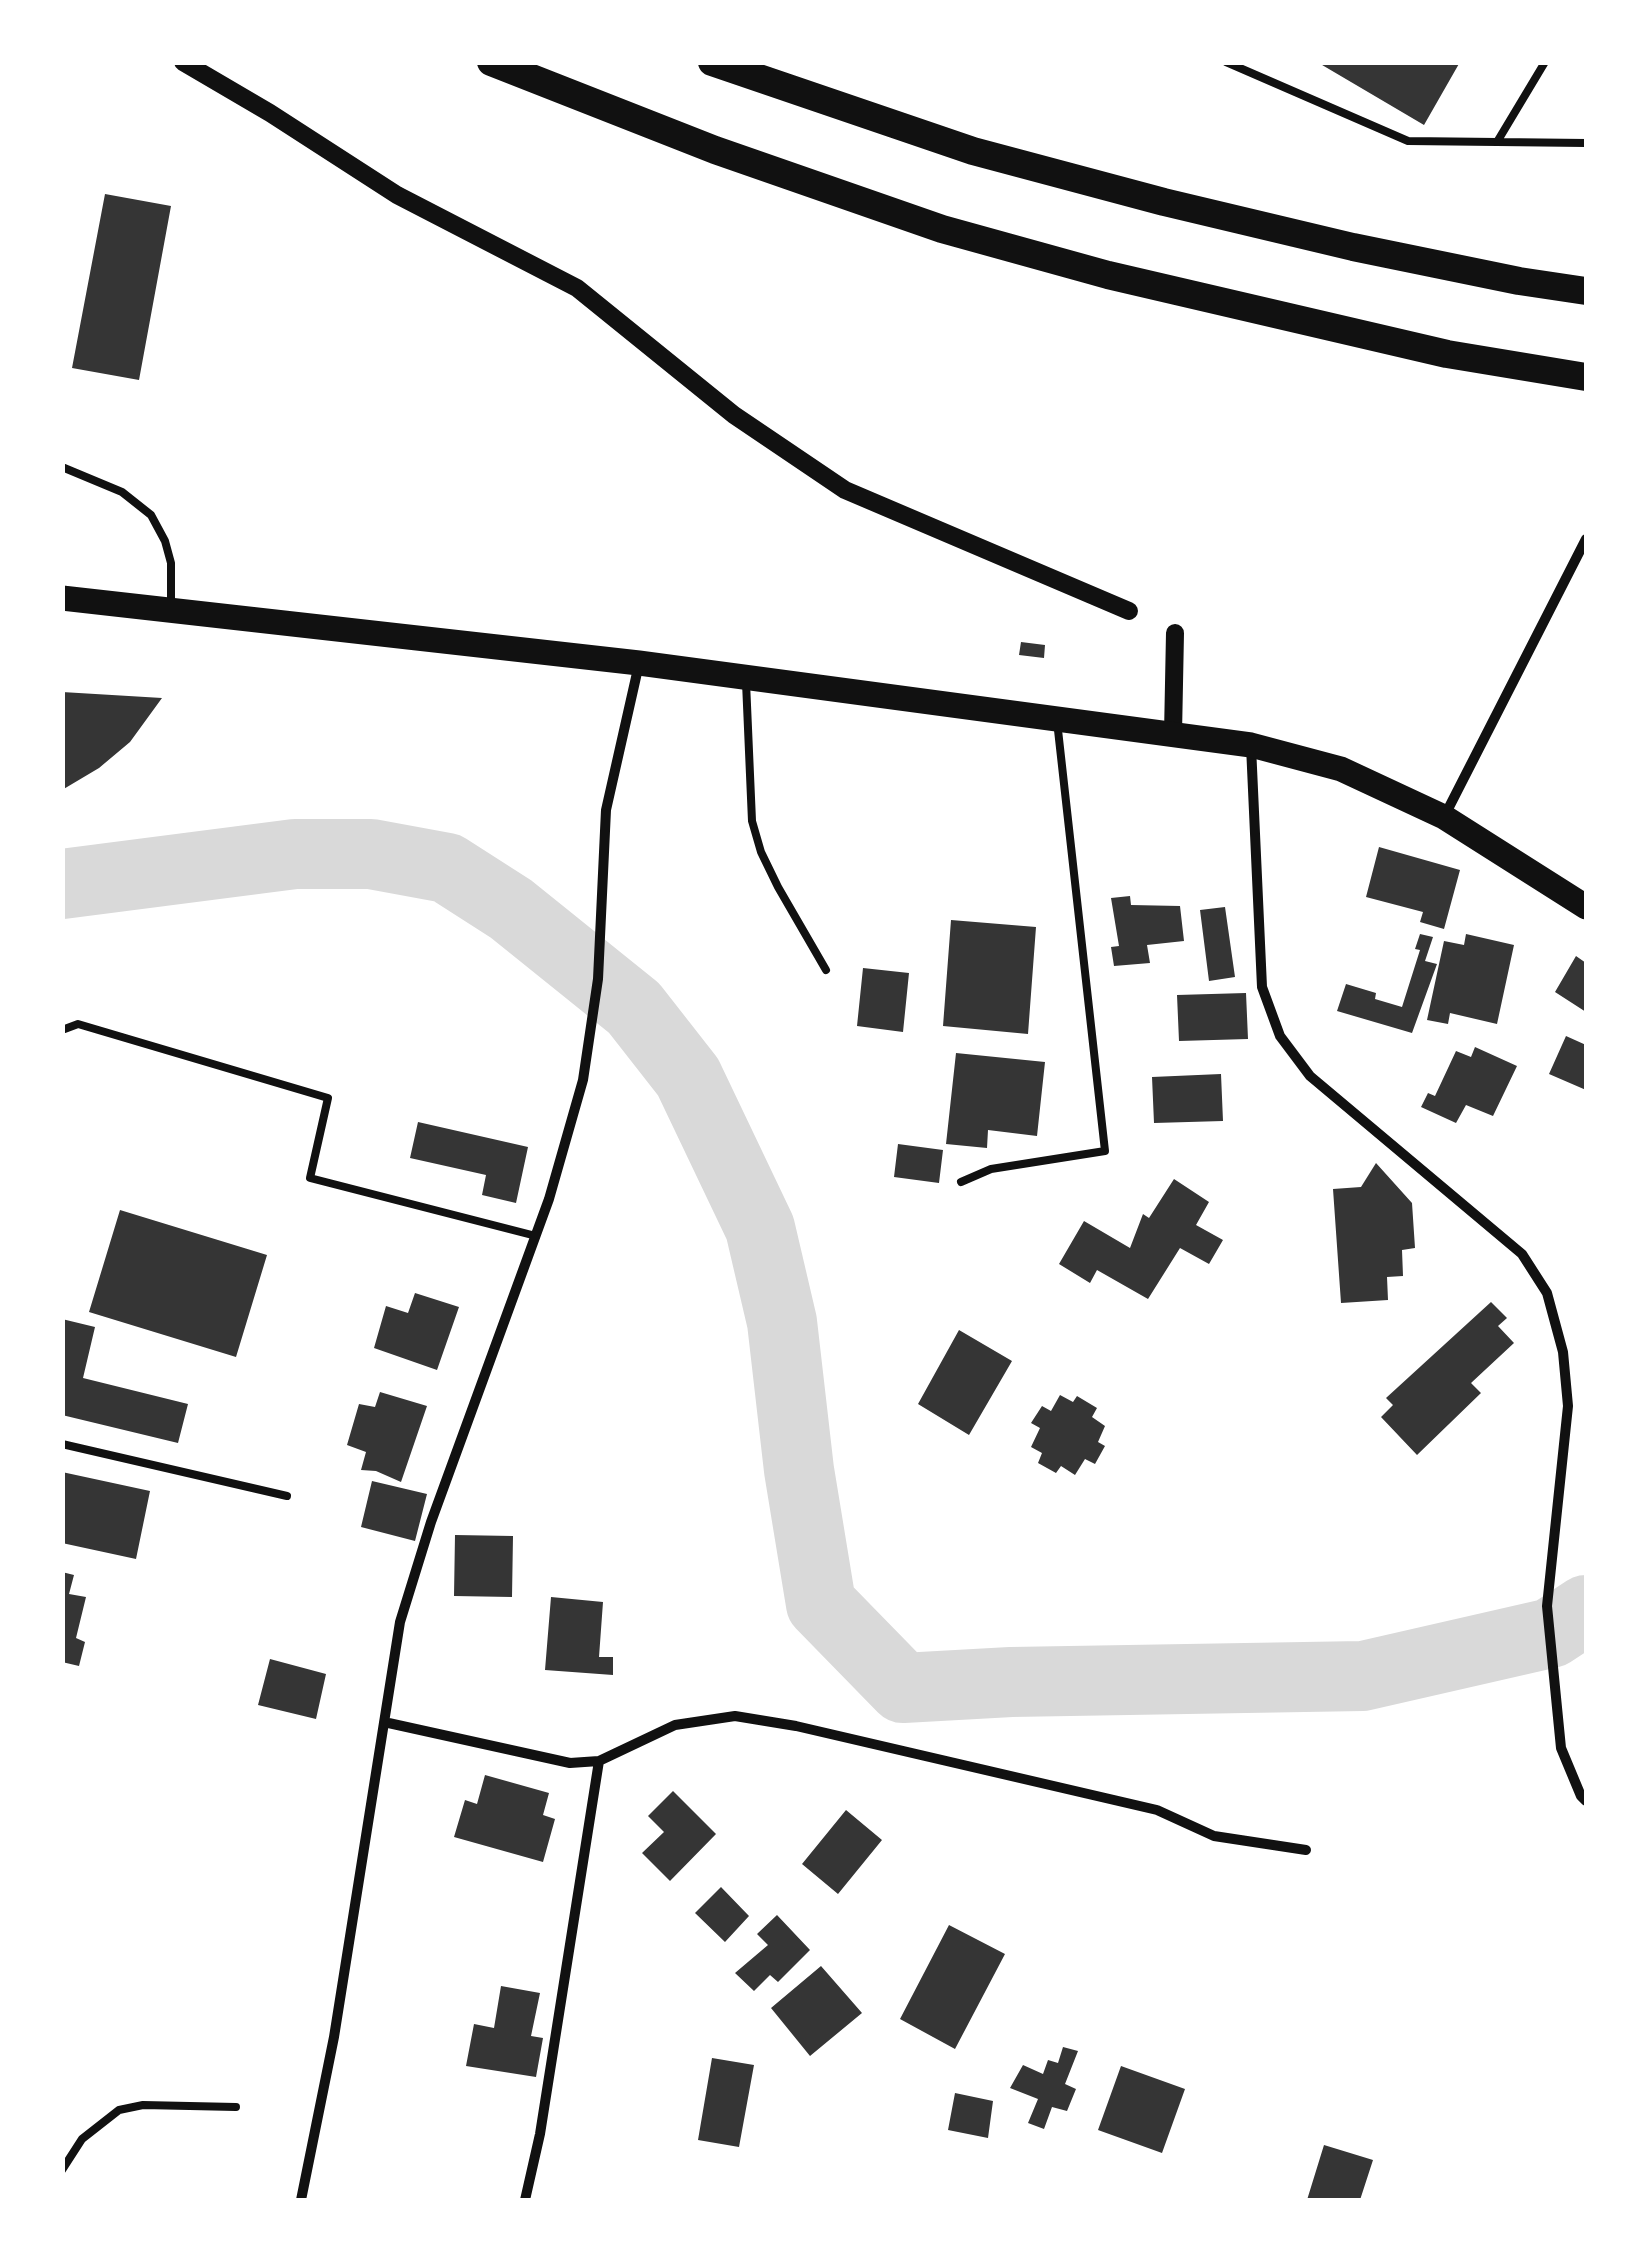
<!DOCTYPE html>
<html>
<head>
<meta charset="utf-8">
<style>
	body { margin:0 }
	#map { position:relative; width:1649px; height:2263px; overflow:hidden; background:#fff; font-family:Raleway,sans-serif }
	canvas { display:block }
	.frame { position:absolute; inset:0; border:65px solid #fff; pointer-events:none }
</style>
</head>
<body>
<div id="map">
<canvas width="1649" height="2263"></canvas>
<div class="frame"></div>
</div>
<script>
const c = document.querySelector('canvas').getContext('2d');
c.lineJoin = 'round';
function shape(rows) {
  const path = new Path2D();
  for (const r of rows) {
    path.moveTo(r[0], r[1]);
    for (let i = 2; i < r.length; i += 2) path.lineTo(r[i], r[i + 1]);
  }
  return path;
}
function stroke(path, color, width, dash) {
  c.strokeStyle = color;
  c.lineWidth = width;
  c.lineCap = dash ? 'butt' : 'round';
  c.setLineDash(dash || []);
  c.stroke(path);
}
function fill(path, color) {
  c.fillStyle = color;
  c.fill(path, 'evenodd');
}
stroke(shape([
	[62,884,295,854,371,854,447,868,511,909,634,1008,688,1077,760,1228,782,1322,799,1470,821,1604,903,1688,1011,1682,1363,1676,1551,1633,1586,1610]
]), '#d9d9d9', 70);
fill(shape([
	[1317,62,1460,62,1424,125],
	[105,194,171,206,139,380,72,368],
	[1021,642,1045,645,1044,658,1019,655],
	[62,692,162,698,130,742,99,768,62,790],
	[1379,847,1460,870,1444,929,1420,922,1423,912,1366,897],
	[1130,896,1131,905,1180,906,1184,941,1147,945,1150,963,1114,966,1111,947,1119,946,1111,898],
	[1225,907,1235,977,1209,981,1200,910],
	[951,920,1036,927,1028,1034,943,1026],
	[1420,934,1433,937,1425,961,1437,964,1412,1033,1337,1011,1346,984,1376,993,1375,999,1402,1007,1420,950,1415,949],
	[1466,934,1514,945,1497,1024,1450,1013,1448,1024,1427,1020,1444,941,1464,945],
	[1576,956,1586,963,1586,1012,1555,992],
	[863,968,909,973,903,1032,857,1026],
	[1246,993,1248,1039,1179,1041,1177,995],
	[1566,1036,1586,1045,1586,1090,1549,1074],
	[1475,1047,1517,1066,1493,1116,1466,1105,1456,1123,1421,1107,1428,1093,1435,1096,1456,1051,1471,1057],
	[956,1053,1045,1062,1037,1136,988,1130,987,1148,946,1144],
	[1221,1074,1223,1121,1154,1123,1152,1077],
	[418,1122,528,1147,516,1203,482,1195,486,1175,410,1158],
	[898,1144,943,1150,939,1183,894,1177],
	[1376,1163,1412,1203,1415,1248,1402,1250,1403,1276,1387,1277,1388,1300,1341,1303,1333,1189,1361,1187],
	[1174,1179,1209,1202,1196,1225,1223,1240,1209,1264,1180,1248,1148,1299,1097,1270,1090,1283,1059,1264,1084,1221,1130,1248,1143,1214,1149,1218],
	[120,1210,267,1255,236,1357,89,1312],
	[415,1293,459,1307,437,1370,374,1348,386,1306,408,1313],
	[1491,1302,1507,1318,1498,1326,1514,1343,1471,1383,1481,1393,1417,1455,1381,1417,1393,1405,1386,1398],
	[62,1319,95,1327,83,1378,188,1404,178,1443,62,1415],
	[959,1330,1012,1361,969,1435,918,1404],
	[380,1392,427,1406,401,1482,376,1471,361,1470,366,1452,347,1445,359,1404,375,1407],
	[1060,1395,1073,1402,1077,1396,1097,1408,1092,1417,1105,1426,1098,1442,1105,1446,1095,1464,1085,1459,1075,1475,1061,1466,1056,1473,1038,1463,1042,1453,1031,1447,1040,1428,1031,1423,1042,1406,1051,1411],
	[62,1472,150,1491,136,1559,62,1543],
	[372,1481,427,1494,415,1541,361,1527],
	[455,1535,513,1536,512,1597,454,1596],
	[62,1572,74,1575,69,1594,86,1597,76,1638,85,1642,79,1666,62,1662],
	[551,1597,603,1602,599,1657,613,1657,613,1675,545,1670],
	[270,1659,326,1674,316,1719,258,1705],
	[485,1775,549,1793,543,1815,555,1819,543,1862,454,1837,465,1800,477,1804],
	[673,1791,716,1834,670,1881,642,1853,664,1832,648,1816],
	[846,1810,882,1840,838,1894,802,1864],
	[721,1887,749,1916,725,1942,695,1913],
	[777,1915,810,1950,778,1982,770,1975,754,1991,735,1973,768,1945,757,1934],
	[949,1925,1005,1954,955,2049,900,2019],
	[821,1966,862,2013,810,2056,771,2008],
	[501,1986,540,1993,531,2036,543,2038,536,2077,466,2066,474,2024,494,2028],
	[1063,2047,1078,2051,1065,2084,1076,2089,1067,2111,1052,2107,1044,2129,1028,2123,1038,2099,1010,2088,1023,2065,1043,2074,1048,2060,1058,2063],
	[712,2058,754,2065,739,2147,698,2140],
	[1121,2066,1185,2089,1162,2153,1098,2130],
	[955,2093,993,2101,988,2138,948,2130],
	[1324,2145,1373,2160,1360,2200,1307,2200]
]), '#353535');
stroke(shape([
	[1226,62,1408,141,1497,142],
	[1545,62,1497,142,1586,143],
	[62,467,122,492,151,515,165,541,171,563,171,605],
	[746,682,752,821,761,852,778,887,826,970],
	[62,1030,78,1024,328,1098,310,1178,536,1236],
	[961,1182,991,1169,1105,1151,1057,721],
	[62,1444,287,1496],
	[62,2170,82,2139,119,2110,143,2105,236,2107]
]), '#111', 8);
stroke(shape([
	[1251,746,1262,987,1280,1036,1310,1076,1522,1254,1547,1293,1563,1352,1568,1406,1547,1606,1561,1748,1581,1796,1586,1801],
	[1444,817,1586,539],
	[384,1722,570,1763,599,1761,675,1725,735,1716,796,1726,1157,1810,1214,1836,1306,1850],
	[301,2200,334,2037,400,1622,431,1522,549,1199,583,1080,598,979,606,810,639,664],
	[525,2200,540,2134,599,1761]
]), '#111', 10);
stroke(shape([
	[183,62,270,113,397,195,577,288,734,415,845,490,1129,611],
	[1173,734,1175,633]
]), '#111', 18);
stroke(shape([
	[62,598,639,663,1251,745,1341,769,1444,817,1586,907]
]), '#111', 25);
stroke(shape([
	[491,62,715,150,942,229,1108,275,1447,354,1586,377],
	[712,62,973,151,1164,202,1353,247,1519,281,1586,291]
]), '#111', 28);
</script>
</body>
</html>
